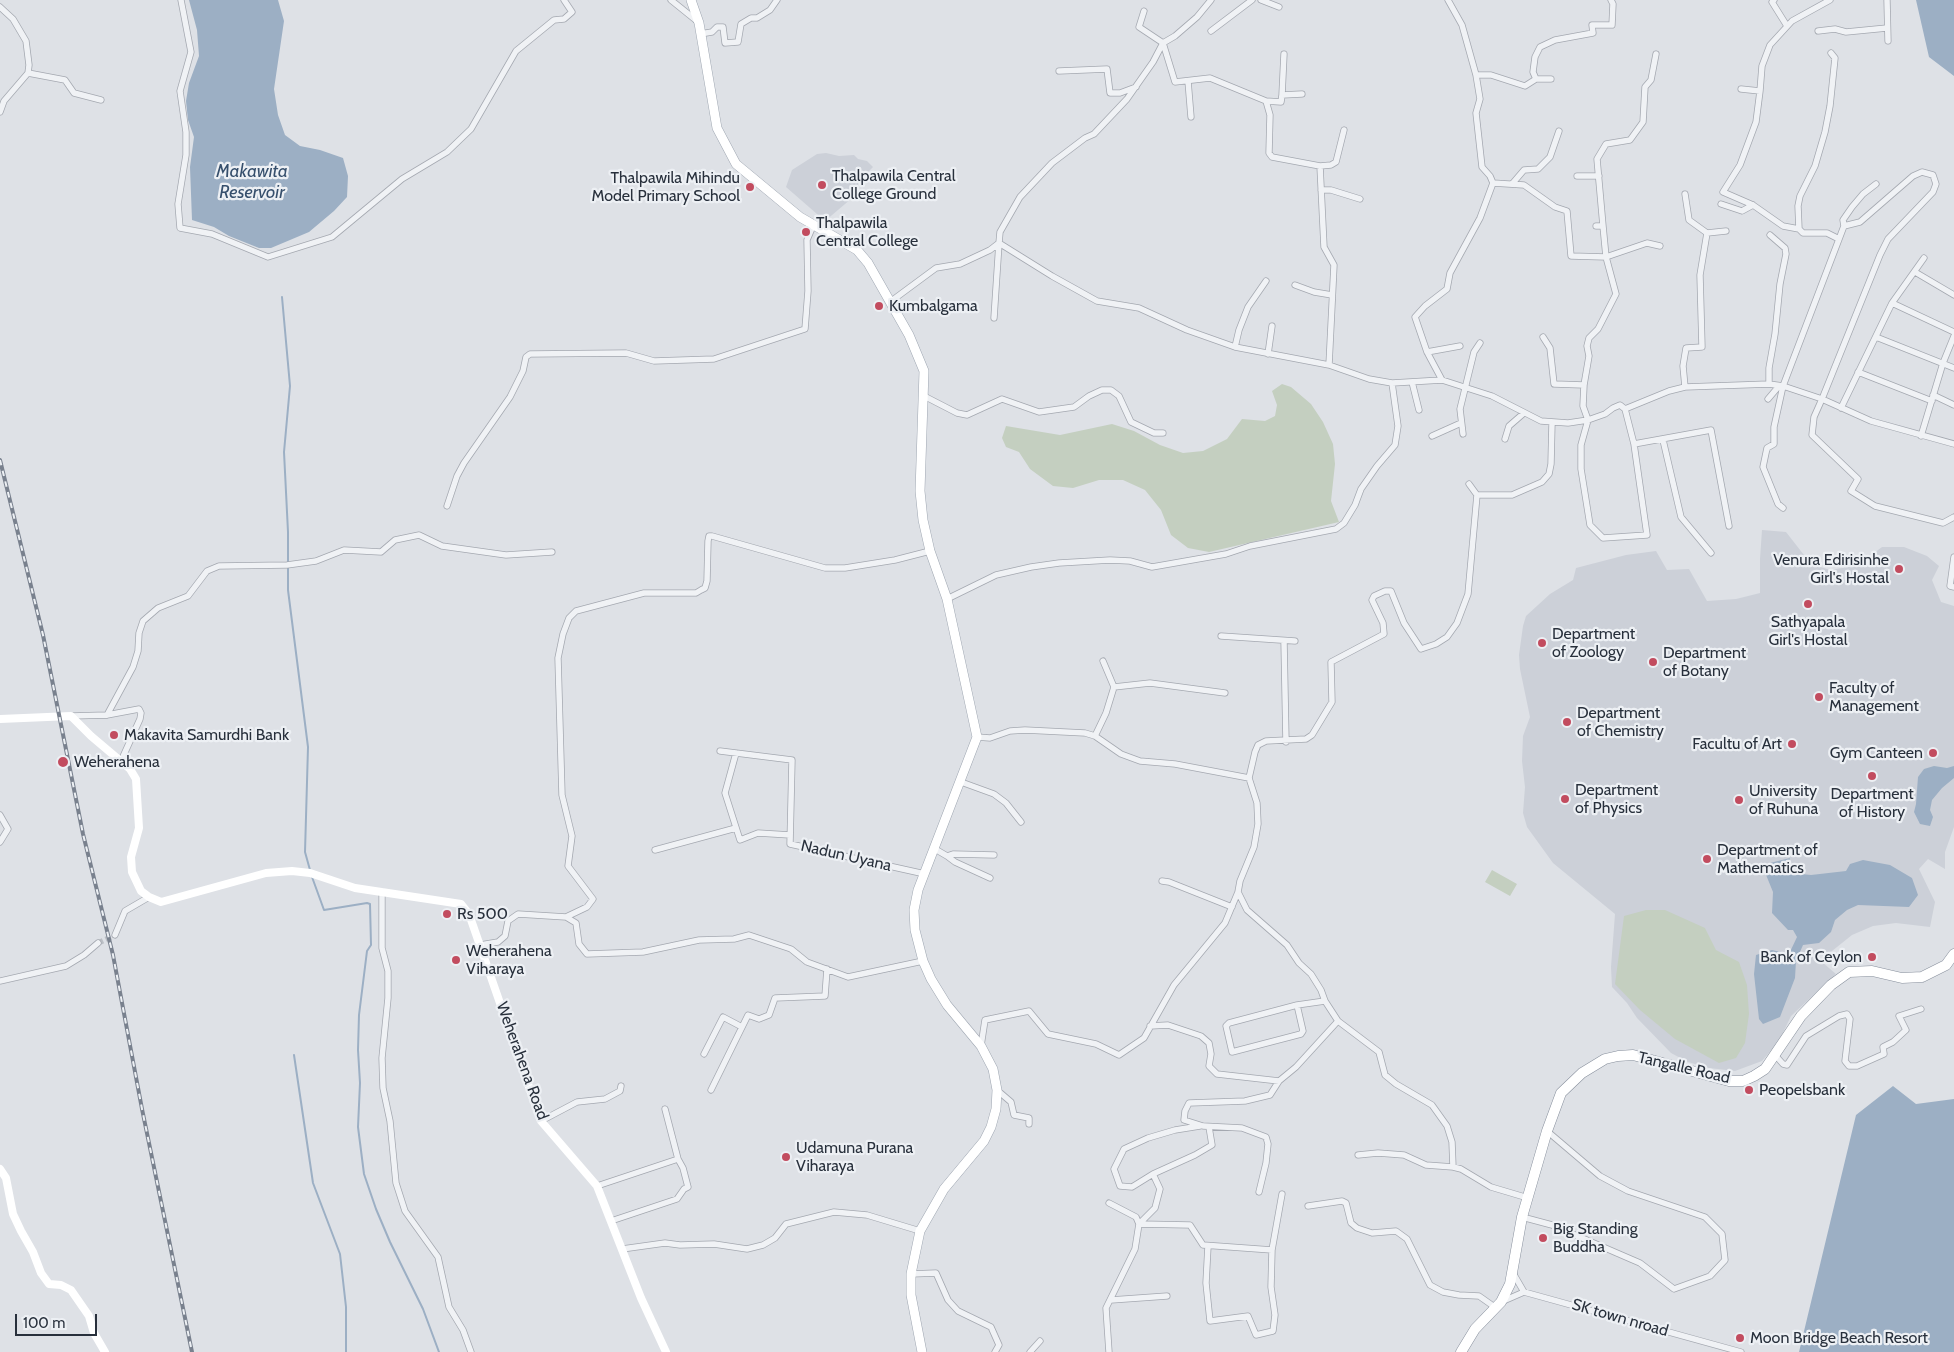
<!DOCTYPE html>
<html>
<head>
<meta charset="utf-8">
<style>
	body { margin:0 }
	#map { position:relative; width:1954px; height:1352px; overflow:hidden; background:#dee1e6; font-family:Cabin,sans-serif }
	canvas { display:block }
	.scale { position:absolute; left:15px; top:1314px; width:82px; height:22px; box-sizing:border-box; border:2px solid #28303c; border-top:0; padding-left:6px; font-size:15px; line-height:18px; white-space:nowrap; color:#28303c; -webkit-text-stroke:4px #edf0f4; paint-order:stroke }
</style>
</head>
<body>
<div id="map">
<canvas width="1954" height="1352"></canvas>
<div class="scale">100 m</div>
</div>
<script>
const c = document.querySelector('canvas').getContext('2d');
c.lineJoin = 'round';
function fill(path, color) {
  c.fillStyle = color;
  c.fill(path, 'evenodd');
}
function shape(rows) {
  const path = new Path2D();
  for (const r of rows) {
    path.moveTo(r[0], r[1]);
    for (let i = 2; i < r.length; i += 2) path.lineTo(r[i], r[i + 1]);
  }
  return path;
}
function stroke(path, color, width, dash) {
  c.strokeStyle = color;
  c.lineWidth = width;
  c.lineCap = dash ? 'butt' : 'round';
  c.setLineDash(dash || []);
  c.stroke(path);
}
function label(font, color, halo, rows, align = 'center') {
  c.font = font + ' Cabin,sans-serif';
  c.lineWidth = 4.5;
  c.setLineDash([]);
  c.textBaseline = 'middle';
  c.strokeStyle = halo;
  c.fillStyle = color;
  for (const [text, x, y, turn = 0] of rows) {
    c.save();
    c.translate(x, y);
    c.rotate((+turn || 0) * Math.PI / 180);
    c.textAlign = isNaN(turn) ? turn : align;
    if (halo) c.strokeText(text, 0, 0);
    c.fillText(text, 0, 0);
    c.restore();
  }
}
fill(shape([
	[826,153,839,156,854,155,858,159,867,161,873,167,858,182,858,193,825,221,786,187,792,170,817,154],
	[1762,530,1786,532,1811,564,1830,570,1867,564,1874,553,1882,547,1904,547,1927,556,1939,566,1932,580,1941,602,1954,606,1954,827,1945,852,1945,869,1928,859,1919,869,1935,902,1930,927,1896,923,1873,926,1852,935,1832,951,1815,956,1836,974,1791,1016,1779,1041,1762,1061,1735,1071,1709,1068,1688,1062,1671,1053,1637,1018,1627,1003,1612,987,1611,967,1615,914,1553,863,1527,827,1523,813,1525,787,1522,761,1523,736,1530,717,1520,669,1519,655,1523,626,1526,616,1550,594,1573,580,1576,568,1626,555,1656,551,1667,570,1689,569,1707,601,1736,599,1760,593,1760,559]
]), '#ccd0d8');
fill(shape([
	[1282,384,1291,387,1311,404,1323,422,1333,444,1335,464,1331,501,1339,522,1209,552,1188,548,1171,535,1161,510,1145,490,1123,480,1099,480,1073,488,1053,486,1030,469,1019,452,1006,447,1002,438,1006,426,1060,435,1112,424,1134,431,1160,445,1183,453,1203,451,1227,439,1242,419,1265,421,1275,416,1277,405,1272,391],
	[1492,870,1517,884,1510,896,1485,882],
	[1646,910,1665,910,1705,928,1716,950,1739,962,1747,985,1749,1014,1745,1043,1736,1058,1719,1063,1675,1039,1640,1010,1615,984,1624,916]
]), '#c4cfc0');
fill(shape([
	[189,0,278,0,284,21,274,89,278,115,285,135,300,146,320,150,343,158,348,176,347,197,334,211,309,232,271,248,259,248,229,236,214,227,192,220,190,167,194,137,188,120,186,101,189,83,199,56,197,30],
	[1916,0,1954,0,1954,76,1929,57],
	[1934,766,1947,768,1954,766,1954,778,1942,788,1932,800,1930,810,1933,817,1930,826,1920,824,1914,812,1916,804,1918,777,1924,769],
	[1790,858,1788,865,1791,873,1811,875,1846,871,1850,864,1863,860,1890,865,1912,878,1918,895,1909,907,1858,905,1847,910,1835,920,1831,932,1819,943,1803,945,1796,961,1795,978,1780,1017,1763,1024,1759,1019,1754,974,1756,955,1772,950,1789,954,1797,937,1793,930,1788,930,1772,913,1773,892,1762,865],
	[1893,1086,1916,1104,1954,1099,1954,1352,1799,1352,1856,1115]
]), '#9cafc4');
stroke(shape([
	[282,297,290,386,284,452,288,532,288,590,308,747,305,852,310,870],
	[312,877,324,910,367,903,370,904,371,945,367,951,359,1015,358,1050,360,1083,358,1127,364,1174,376,1209,390,1242,423,1309,439,1352],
	[294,1055,313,1183,340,1254,346,1307,346,1352]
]), '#9cafc4', 2);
stroke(shape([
	[98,943,115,935]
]), '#babec4', 5.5, [5.5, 3]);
const street = shape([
	[181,0,191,52,180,91,186,132,186,155,178,204,180,228,212,234,268,257,332,237,402,179,447,152,471,129,516,51,554,20,564,19,572,12,564,0],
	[671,0,697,21],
	[1261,0,1279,7],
	[1774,0,1772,2,1787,26],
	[1887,0,1888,41],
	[0,7,13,19,26,41,29,65,28,73,4,101,0,112],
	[1144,11,1139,27,1163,43,1175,82,1210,78,1266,101,1270,115,1269,153,1272,157,1320,166,1324,247,1334,265,1329,365],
	[1211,31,1252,0],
	[1818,31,1835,29,1846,32,1887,28],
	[700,34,712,32,717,27,723,27,725,43,738,42,741,24,751,18,757,18,770,10,777,0],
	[1831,53,1835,58,1830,106,1825,132,1815,166,1800,196,1798,206,1799,229,1803,233,1827,233,1839,239],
	[1059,71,1107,69,1110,93,1120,93,1136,87],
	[28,73,65,80,74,93,101,100],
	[1476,75,1491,75,1525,86,1536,79,1551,79],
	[1536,79,1533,72,1535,57,1540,47,1555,40,1593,33,1592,25,1612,25,1613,4,1611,0],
	[1188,81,1191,117],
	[1741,89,1760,91,1756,122,1740,165,1723,192,1753,205,1783,226,1799,229],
	[1760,91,1762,66,1770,45,1792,21,1830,0],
	[1282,95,1284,54],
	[1266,101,1281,102,1282,95,1302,94],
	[1320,166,1331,165,1336,162,1344,130],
	[1577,176,1599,176],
	[1493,183,1524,185,1555,207,1567,211,1571,256,1606,257,1603,226,1596,226],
	[1512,184,1524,170,1538,169,1550,157,1559,131],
	[1876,184,1863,194,1852,207,1843,220,1844,226,1860,222,1913,176,1922,172,1933,175,1936,184,1933,192,1888,239,1880,255,1822,399,1814,417,1812,435,1858,479,1851,491,1875,506,1943,523,1954,517],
	[1321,190,1331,190,1360,199],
	[1721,204,1742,211,1753,205],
	[1603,226,1597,159,1606,144,1630,140,1643,122,1645,87,1651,80,1656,54],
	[1707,233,1726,231],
	[999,243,1052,276,1097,301,1139,308,1187,330,1235,347,1329,365,1369,379,1392,383,1442,380,1492,396,1541,421,1568,423,1588,420,1605,414,1613,408,1620,405,1625,409,1669,391,1685,387,1769,384,1783,386,1822,399,1871,421,1954,444],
	[1915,272,1954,295],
	[1295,285,1314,292,1332,295],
	[890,302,936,268,960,264,990,250,999,243,1000,232,1020,197,1052,163,1085,138,1094,134,1127,99,1153,62,1163,43,1175,36,1197,17,1211,0],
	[1892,303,1954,332],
	[994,318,999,243],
	[1543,337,1550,348,1554,384,1584,385],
	[1876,337,1954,368],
	[1235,347,1239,330,1248,307,1266,281],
	[1427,352,1460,346],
	[1268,354,1272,326],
	[1858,372,1932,401],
	[1442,380,1427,352,1415,317,1425,306,1447,289,1450,273,1480,218,1493,183,1490,176,1482,167,1476,113,1480,99,1476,75,1462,25,1448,0],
	[1412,382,1419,410],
	[1769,384,1769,368,1775,334,1780,284,1786,254,1785,248,1770,235],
	[1685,387,1683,366,1686,348,1702,347,1700,275,1707,233,1689,220,1685,194],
	[1933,395,1954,405],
	[924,396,957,413,967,415,1002,399,1039,412,1074,407,1089,396,1102,390,1111,390,1119,396,1131,422,1154,433,1163,433],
	[1768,399,1779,386],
	[1841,408,1892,303,1924,258],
	[1625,409,1634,444,1647,535,1603,538,1590,525,1581,469,1581,445,1588,420,1583,406,1584,385,1589,356,1587,346,1589,338,1598,329,1616,294,1606,257,1647,243,1660,246],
	[1463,434,1460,409,1474,352,1480,343],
	[1432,436,1461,423],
	[1921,436,1943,363,1954,336],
	[1505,439,1509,426,1524,413],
	[1663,440,1681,517,1711,553],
	[1634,444,1711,430,1729,526],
	[1469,484,1477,495,1512,495,1542,482,1549,474,1551,464,1552,423],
	[447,506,457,476,464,463,510,397,523,371,526,357,530,354,626,353,654,361,714,359,805,329,808,291,807,240,813,226],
	[1783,508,1778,504,1763,467,1767,448,1774,444,1774,427,1783,386,1844,226],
	[1954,557,1950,586,1954,587],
	[947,599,996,575,1031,567,1059,563,1110,560,1130,561,1152,567,1226,554,1250,546,1336,529,1344,523,1355,505,1361,489,1377,466,1395,445,1398,426,1392,383],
	[1221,636,1295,641],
	[1284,641,1286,742],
	[1103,661,1114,687],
	[107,715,133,667,138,651,139,633,143,621,158,608,188,596,207,571,219,566,287,565,316,561,344,550,381,552,395,540,419,535,442,546,506,555,552,552],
	[71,716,107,715,139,709,141,713,140,719,121,761],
	[1095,736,1106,713,1114,687,1150,683,1225,693],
	[977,737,990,738,1010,731,1025,730,1085,733,1095,736,1121,754,1140,761,1175,764,1249,778],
	[720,751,792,760,790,844,925,874],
	[736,753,725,793,740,840,758,833,790,835],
	[961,782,994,794,1006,803,1021,822],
	[0,815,8,829,0,842],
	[935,849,947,856,953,854,994,855],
	[655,850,736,828],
	[947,856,955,862,990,878],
	[1162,881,1169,882,1232,907],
	[382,892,382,948,388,971,388,998,382,1058,383,1088,390,1121,396,1183,405,1211,438,1257,449,1307,463,1330,471,1352],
	[566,917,587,907,593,899,568,866,572,836,562,795,558,658,563,634,569,618,576,611,644,593,696,593,701,590,705,588,707,581,708,541,709,536,712,536,825,568,845,568,895,560,930,551],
	[115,935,125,911,149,897],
	[480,945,498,942,505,936,508,921,518,914,566,917,576,923,579,944,587,954,643,952,699,940,734,939,749,935,791,949,807,962,848,977,923,961],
	[0,981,66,966,84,955,98,943],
	[1297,1005,1303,1031,1301,1034,1232,1052,1226,1026,1229,1023,1297,1005],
	[1297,1005,1325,1001],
	[1338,1021,1379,1052,1385,1075,1396,1084,1432,1105,1447,1126,1452,1142,1453,1167],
	[1150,1026,1168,1025,1201,1036,1209,1043,1211,1054,1209,1066,1217,1074,1279,1081],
	[981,1046,985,1020,1029,1011,1048,1034,1096,1044,1119,1055,1144,1038,1174,985,1225,923,1238,892],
	[704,1054,723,1017,742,1027],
	[1775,1055,1783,1064,1787,1065,1806,1036,1839,1016,1847,1014,1850,1019,1845,1061,1849,1066,1857,1066,1884,1054,1883,1047,1893,1042,1906,1030,1899,1016,1921,1009],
	[711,1090,748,1015,759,1019,769,1015,775,998,825,996,827,969],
	[997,1090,1011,1102,1014,1115,1029,1118,1029,1124],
	[541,1121,577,1102,605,1099,620,1091,621,1086],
	[1200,1126,1175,1130,1148,1138,1124,1149,1114,1169,1120,1186,1132,1187,1153,1174,1195,1155,1212,1145,1209,1127],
	[1358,1155,1378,1153,1404,1155,1426,1165,1453,1167,1461,1169,1491,1187,1528,1198],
	[597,1186,678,1159],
	[1259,1192,1266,1163,1268,1144,1266,1137,1242,1128,1203,1126,1184,1120,1185,1111,1189,1103,1245,1101,1270,1095,1279,1081,1296,1067,1338,1021,1325,1001,1321,990,1311,974,1299,963,1287,945,1247,910,1238,892,1240,881,1254,847,1258,824,1257,803,1249,778,1255,752,1258,745,1266,741,1306,739,1312,735,1332,702,1331,662,1384,634,1383,623,1372,600,1374,596,1385,591,1391,591,1404,623,1421,649,1436,644,1447,637,1457,623,1468,594,1477,495],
	[1308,1206,1342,1201,1346,1203,1351,1223,1357,1228,1372,1233,1396,1231,1407,1239,1430,1285,1443,1292,1459,1295,1479,1296,1496,1308],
	[1522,1217,1552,1225,1640,1263,1674,1289,1710,1276,1725,1260,1722,1234,1705,1217,1628,1191,1600,1176,1547,1131],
	[611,1221,677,1199,684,1189,688,1187,683,1168,678,1159,665,1109],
	[1139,1224,1190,1225,1203,1245,1272,1250],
	[1139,1224,1155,1208,1160,1189,1153,1174],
	[1208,1246,1206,1283,1210,1321,1248,1316,1256,1335,1273,1331,1275,1315,1271,1287,1272,1250,1282,1194],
	[622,1249,665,1243,680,1245,714,1244,747,1249,763,1245,775,1238,786,1224,834,1212,867,1215,920,1231],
	[1513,1273,1524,1292],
	[911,1274,936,1273,948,1300,958,1311,991,1327,999,1345,995,1352],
	[1111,1300,1167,1296],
	[1501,1302,1524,1292,1741,1352],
	[1030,1352,1040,1341],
	[1109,1352,1106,1308,1135,1249,1139,1224,1136,1217,1109,1203]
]);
const primary = shape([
	[691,0,699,23,717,128,736,164,800,217,857,250,868,263,909,335,924,371,920,491,923,520,930,551,947,599,977,737,918,890,914,910,915,930,923,961,931,979,947,1005,981,1046,993,1069,997,1090,996,1109,991,1127,984,1141,944,1189,920,1231,911,1274,911,1295,922,1352]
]);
const highway = shape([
	[1461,1352,1475,1329,1501,1302,1510,1284,1522,1217,1547,1131,1561,1093,1582,1073,1605,1059,1618,1056,1633,1055,1729,1081,1743,1081,1754,1076,1765,1069,1801,1016,1831,985,1849,972,1872,971,1902,978,1922,977,1946,965,1954,954]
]);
stroke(street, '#a4a8b0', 7);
stroke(primary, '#9ea6b1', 10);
stroke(highway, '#878f9c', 11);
stroke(street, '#f0f2f5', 5.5);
stroke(shape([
	[0,719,71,716,91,736,130,769,136,779,139,828,131,857,132,872,141,891,149,897,161,902,266,873,292,871,310,873,355,888,461,904,469,914,541,1121,597,1186,641,1298,666,1352],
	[0,1169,6,1178,13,1214,21,1231,33,1252,41,1273,49,1284,61,1285,71,1290,89,1316,94,1333,105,1352]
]), '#fff', 8);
stroke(primary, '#fff', 9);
stroke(highway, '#fff', 10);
const rail = shape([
	[0,460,43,635,83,834,113,955,142,1109,192,1352]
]);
stroke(rail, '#79818e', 4);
stroke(rail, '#edf0f4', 2, [5.5]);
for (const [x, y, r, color] of [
	[822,185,5,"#c24c5f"],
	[750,187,5,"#c24c5f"],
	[806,232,5,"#c24c5f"],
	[879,306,5,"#c24c5f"],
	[1899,569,5,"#c24c5f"],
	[1808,604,5,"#c24c5f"],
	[1542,643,5,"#c24c5f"],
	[1653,662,5,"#c24c5f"],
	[1819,697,5,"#c24c5f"],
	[1567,722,5,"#c24c5f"],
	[114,735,5,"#c24c5f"],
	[1792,744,5,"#c24c5f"],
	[1933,753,5,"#c24c5f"],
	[63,762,6,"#c24c5f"],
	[1872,776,5,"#c24c5f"],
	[1565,799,5,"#c24c5f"],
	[1739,800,5,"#c24c5f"],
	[1707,859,5,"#c24c5f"],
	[447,914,5,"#c24c5f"],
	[1872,957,5,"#c24c5f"],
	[456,960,5,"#c24c5f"],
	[1749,1090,5,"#c24c5f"],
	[786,1157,5,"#c24c5f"],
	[1543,1238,5,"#c24c5f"],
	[1740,1338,5,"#c24c5f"]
]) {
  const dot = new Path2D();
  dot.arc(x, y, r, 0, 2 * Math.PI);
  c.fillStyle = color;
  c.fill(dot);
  stroke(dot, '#edf0f4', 2);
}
label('16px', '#28303c', '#edf0f4', [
	["Thalpawila Central",832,176],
	["College Ground",832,194],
	["Thalpawila Mihindu",740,178,"right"],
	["Model Primary School",740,196,"right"],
	["Thalpawila",816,223],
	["Central College",816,241],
	["Kumbalgama",889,306],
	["Venura Edirisinhe",1889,560,"right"],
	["Girl's Hostal",1889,578,"right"],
	["Sathyapala",1808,622,"center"],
	["Girl's Hostal",1808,640,"center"],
	["Department",1552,634],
	["of Zoology",1552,652],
	["Department",1663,653],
	["of Botany",1663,671],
	["Faculty of",1829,688],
	["Management",1829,706],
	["Department",1577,713],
	["of Chemistry",1577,731],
	["Makavita Samurdhi Bank",124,735],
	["Facultu of Art",1782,744,"right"],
	["Gym Canteen",1923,753,"right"],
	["Weherahena",74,762],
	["Department",1575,790],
	["of Physics",1575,808],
	["University",1749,791],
	["of Ruhuna",1749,809],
	["Department",1872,794,"center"],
	["of History",1872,812,"center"],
	["Department of",1717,850],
	["Mathematics",1717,868],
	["Rs 500",457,914],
	["Weherahena",466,951],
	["Viharaya",466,969],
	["Bank of Ceylon",1862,957,"right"],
	["Peopelsbank",1759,1090],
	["Udamuna Purana",796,1148],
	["Viharaya",796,1166],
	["Big Standing",1553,1229],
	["Buddha",1553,1247],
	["Moon Bridge Beach Resort",1750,1338]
], 'left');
label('16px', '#28303c', '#edf0f4', [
	["Nadun Uyana",846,856,13],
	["Weherahena Road",522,1061,70],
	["Tangalle Road",1684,1068,13],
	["SK town nroad",1620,1318,16]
]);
label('italic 18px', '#364f6c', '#edf0f4', [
	["Makawita",252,172],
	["Reservoir",252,193]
]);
</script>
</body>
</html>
